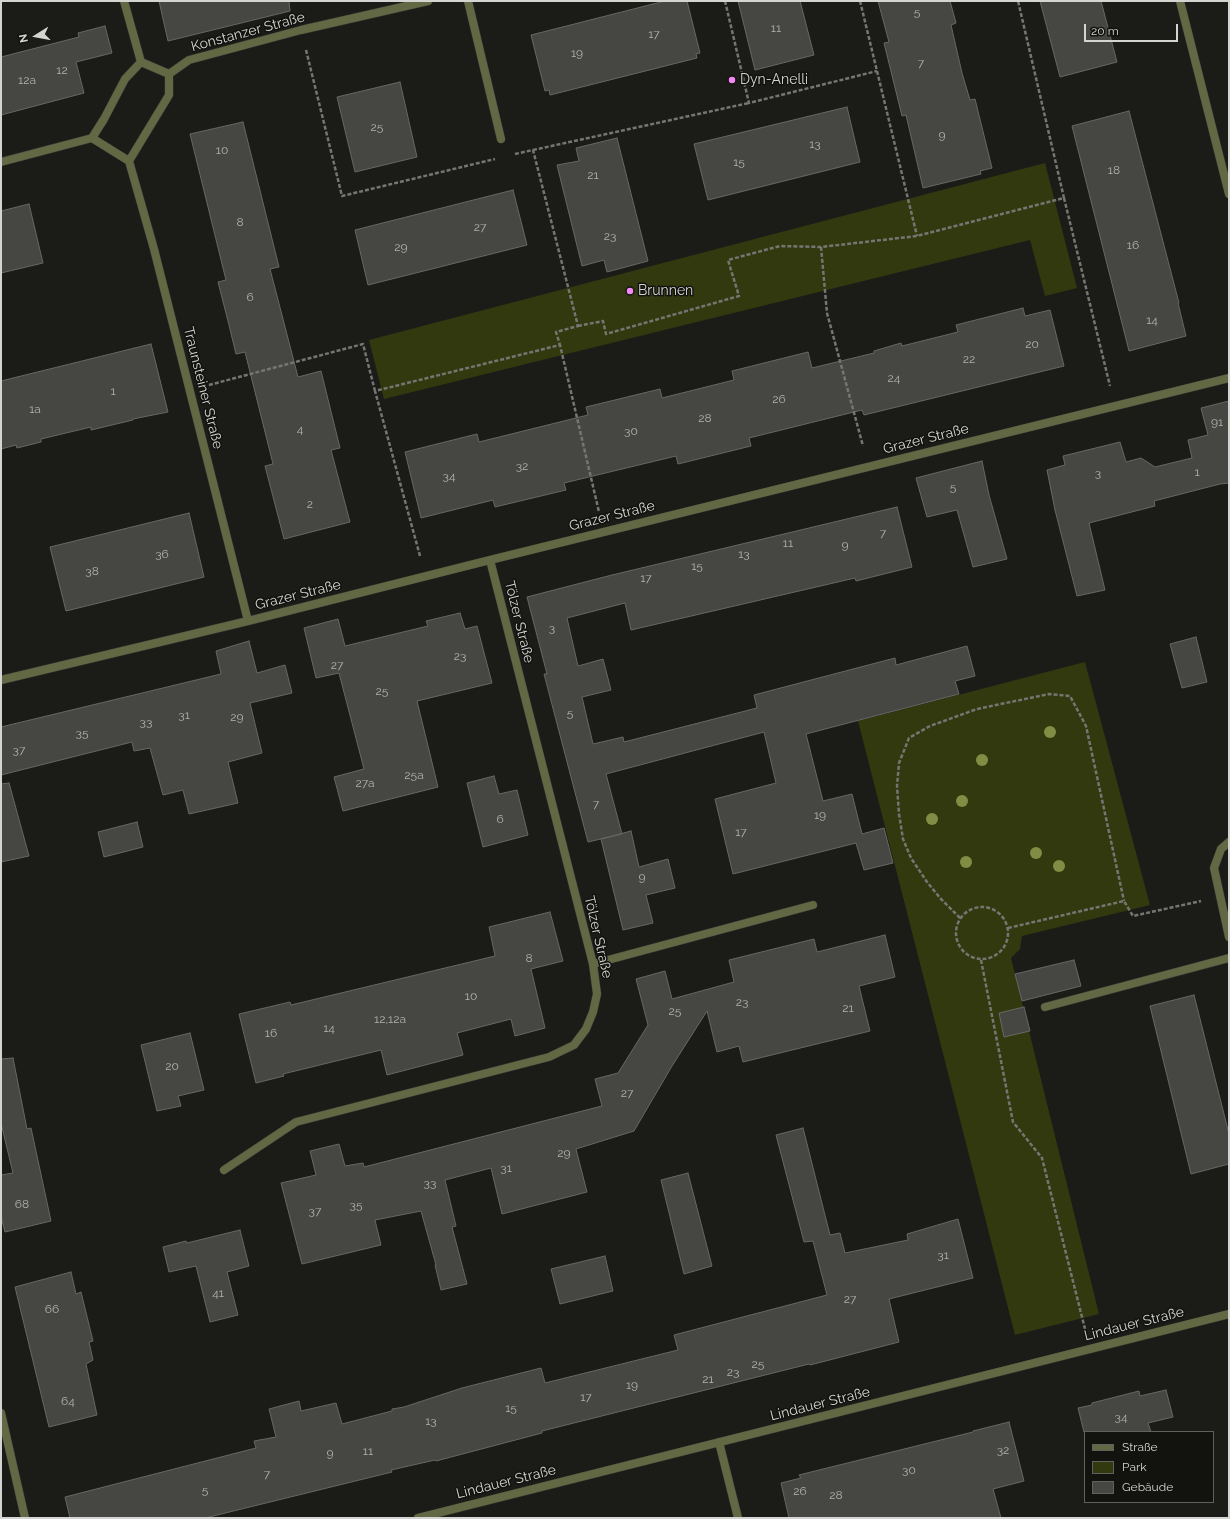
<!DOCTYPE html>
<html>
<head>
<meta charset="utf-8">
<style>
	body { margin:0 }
	#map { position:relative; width:1230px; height:1519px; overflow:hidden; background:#1b1c18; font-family:Raleway,sans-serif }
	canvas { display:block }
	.frame { position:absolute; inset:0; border:2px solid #d4d5d2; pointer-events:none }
	.legend { position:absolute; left:1084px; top:1431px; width:130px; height:72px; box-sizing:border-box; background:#12130f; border:1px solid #60615d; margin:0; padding:5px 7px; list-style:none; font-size:12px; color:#d4d5d2 }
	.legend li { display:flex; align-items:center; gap:8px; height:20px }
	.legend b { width:20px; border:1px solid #60615d }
	.north { position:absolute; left:16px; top:16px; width:40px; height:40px; -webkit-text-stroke:3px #12130f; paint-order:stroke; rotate:259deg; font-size:11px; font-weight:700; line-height:16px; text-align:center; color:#d4d5d2 }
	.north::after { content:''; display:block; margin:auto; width:14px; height:18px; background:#d4d5d2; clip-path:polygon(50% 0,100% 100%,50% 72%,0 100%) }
	.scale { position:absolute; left:1084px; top:24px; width:94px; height:18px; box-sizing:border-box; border:2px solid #d4d5d2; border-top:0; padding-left:5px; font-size:12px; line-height:14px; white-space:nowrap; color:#d4d5d2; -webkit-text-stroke:3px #12130f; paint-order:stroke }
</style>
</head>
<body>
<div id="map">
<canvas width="1230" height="1519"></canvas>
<div class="frame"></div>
<ul class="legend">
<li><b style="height:5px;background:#616843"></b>Straße</li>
<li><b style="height:11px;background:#32390f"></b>Park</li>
<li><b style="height:11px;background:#464743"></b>Gebäude</li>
</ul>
<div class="north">N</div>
<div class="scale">20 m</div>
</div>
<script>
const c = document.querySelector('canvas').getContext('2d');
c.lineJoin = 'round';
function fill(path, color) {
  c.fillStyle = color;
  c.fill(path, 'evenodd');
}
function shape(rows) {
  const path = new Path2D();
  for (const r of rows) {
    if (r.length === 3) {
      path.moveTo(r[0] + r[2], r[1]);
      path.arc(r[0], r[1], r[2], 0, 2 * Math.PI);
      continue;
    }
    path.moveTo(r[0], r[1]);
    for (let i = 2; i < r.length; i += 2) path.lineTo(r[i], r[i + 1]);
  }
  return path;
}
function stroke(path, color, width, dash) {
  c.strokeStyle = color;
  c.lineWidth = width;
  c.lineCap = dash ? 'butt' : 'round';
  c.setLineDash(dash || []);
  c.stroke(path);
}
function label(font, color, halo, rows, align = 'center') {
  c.font = font + ' Raleway,sans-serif';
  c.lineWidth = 3;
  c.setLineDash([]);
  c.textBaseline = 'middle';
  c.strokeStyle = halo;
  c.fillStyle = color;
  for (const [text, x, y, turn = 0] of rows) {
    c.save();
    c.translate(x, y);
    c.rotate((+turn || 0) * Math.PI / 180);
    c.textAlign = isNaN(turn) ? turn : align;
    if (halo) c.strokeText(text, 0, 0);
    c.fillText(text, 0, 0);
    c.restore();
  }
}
fill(shape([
	[1045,163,1077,288,1045,296,1030,240,384,399,369,340],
	[1085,662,1150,905,1022,936,1020,949,1011,958,1099,1314,1015,1335,858,721]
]), '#32390f');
const building = shape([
	[159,1,289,1,290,11,168,41,159,1],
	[665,1,687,1,700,53,696,54,697,58,550,95,549,90,545,91,531,35,665,1],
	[738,1,800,1,814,55,755,70,738,1],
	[878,1,950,1,956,23,951,25,962,73,970,100,975,99,992,168,980,171,981,174,923,188,906,115,902,116,884,43,889,42,878,1],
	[1040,1,1101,1,1117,62,1060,77,1040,1],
	[105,26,112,53,76,62,84,93,1,115,1,57,79,37,78,33,105,26],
	[400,82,417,157,355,172,337,97,400,82],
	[847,107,860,162,708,200,694,144,847,107],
	[1129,111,1179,303,1178,303,1186,336,1129,351,1072,126,1129,111],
	[243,122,279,267,270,269,298,377,321,371,340,448,331,450,350,522,284,539,265,466,273,464,245,352,236,354,228,321,218,282,226,280,190,134,243,122],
	[617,138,648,261,607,272,604,260,582,266,557,165,579,161,576,148,617,138],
	[513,190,527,245,368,285,355,230,513,190],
	[29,204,43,263,1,273,1,211,29,204],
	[1023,308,1025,316,1050,310,1064,366,864,415,862,410,749,438,751,446,678,464,676,456,564,483,566,490,495,507,493,500,421,518,405,452,477,434,479,442,588,415,586,407,660,389,662,398,734,380,732,371,808,352,812,368,874,353,874,351,901,343,902,346,958,332,956,325,1023,308],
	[151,344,168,412,133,419,133,420,91,430,91,427,41,439,41,442,17,448,16,445,1,449,1,381,151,344],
	[1229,401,1229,483,1220,484,1154,501,1155,506,1089,523,1105,590,1077,596,1055,510,1047,470,1065,465,1063,456,1120,442,1126,462,1141,458,1155,467,1192,458,1188,440,1208,435,1201,408,1229,401],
	[982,461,989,495,1007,559,973,567,957,510,927,517,916,478,982,461],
	[897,507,912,567,856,581,855,578,631,630,625,603,567,618,578,666,603,659,611,690,582,697,593,744,623,737,624,742,757,708,754,695,895,658,896,665,967,646,975,676,955,681,959,694,806,734,823,801,852,794,862,834,884,828,893,863,864,870,856,843,733,874,715,799,776,783,764,732,606,774,622,834,588,842,544,674,547,674,527,597,612,575,897,507],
	[189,513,204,577,66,611,50,547,189,513],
	[460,613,465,629,477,626,492,683,417,701,438,787,343,811,334,777,364,769,339,673,316,678,304,628,338,619,345,646,428,626,426,621,460,613],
	[1196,637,1207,682,1182,688,1170,644,1196,637],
	[249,641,257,673,285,665,292,693,250,703,262,753,228,762,238,803,189,814,183,790,163,795,150,748,134,751,132,742,1,775,1,727,221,674,216,651,249,641],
	[494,776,499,794,517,790,528,835,483,847,467,783,494,776],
	[9,783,29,856,1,862,1,784,9,783],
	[137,822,143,847,104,857,98,832,137,822],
	[631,831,639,867,668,859,675,888,646,895,653,923,623,930,601,839,631,831],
	[550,912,563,961,531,969,545,1028,515,1036,511,1019,457,1033,463,1055,387,1075,381,1050,283,1074,284,1076,256,1083,239,1014,290,1002,291,1005,495,956,489,927,550,912],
	[885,935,895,977,859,986,870,1031,743,1062,739,1046,717,1052,707,1011,672,1066,634,1131,576,1149,587,1192,502,1214,491,1168,445,1180,456,1226,452,1227,467,1284,441,1290,435,1265,436,1265,421,1211,375,1220,381,1245,302,1264,281,1183,316,1175,310,1151,339,1144,345,1166,363,1163,364,1167,602,1106,595,1079,618,1073,648,1025,636,979,665,971,672,999,734,982,729,960,814,939,817,952,885,935],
	[1074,960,1081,986,1022,1001,1015,974,1074,960],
	[1194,995,1229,1134,1229,1164,1191,1174,1150,1006,1194,995],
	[1024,1007,1030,1031,1004,1037,999,1013,1024,1007],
	[190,1033,204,1090,178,1096,181,1106,157,1111,141,1045,190,1033],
	[13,1058,27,1129,31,1128,51,1221,5,1232,1,1216,1,1175,13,1173,1,1123,1,1059,13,1058],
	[803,1128,830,1235,840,1233,845,1253,908,1240,907,1234,958,1219,973,1278,889,1299,899,1342,810,1365,809,1364,542,1431,542,1433,436,1461,435,1460,391,1470,392,1472,205,1518,70,1518,65,1497,256,1448,254,1441,276,1437,269,1409,299,1401,301,1411,336,1403,342,1424,392,1411,392,1409,404,1407,462,1388,541,1368,545,1383,678,1350,674,1335,827,1295,813,1241,804,1242,776,1135,803,1128],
	[688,1173,712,1266,684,1274,661,1180,688,1173],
	[240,1230,249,1266,227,1272,238,1315,210,1322,196,1266,169,1272,163,1247,186,1241,187,1243,240,1230],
	[605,1256,613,1291,560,1304,551,1269,605,1256],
	[71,1272,76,1294,81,1292,93,1341,89,1342,93,1360,86,1364,97,1415,49,1427,15,1287,71,1272],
	[1166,1390,1173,1417,1148,1423,1151,1432,1084,1432,1078,1408,1092,1405,1092,1403,1139,1391,1140,1396,1166,1390],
	[1009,1422,1024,1481,993,1489,1001,1518,789,1518,781,1483,801,1478,799,1475,815,1471,973,1432,973,1431,1009,1422]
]);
fill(building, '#464743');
stroke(building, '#676863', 1);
const service = shape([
	[468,1,501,139],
	[593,964,813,905],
	[1045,1007,1229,958]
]);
const minor = shape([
	[124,1,141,62,169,74,189,60,301,30,428,1],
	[1180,1,1229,194],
	[92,138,129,161,169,95,169,74],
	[129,161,154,249,248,621],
	[1,162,92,138,104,119,125,79,141,62],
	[1,680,248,621,490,560,1229,378],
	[1229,842,1221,849,1214,868,1229,937],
	[224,1170,296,1122,549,1057,574,1045,586,1029,593,1012,597,994,593,964,490,560],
	[1,1413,25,1518],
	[719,1442,738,1518],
	[418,1518,1229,1314]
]);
stroke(service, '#353632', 9);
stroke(minor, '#353632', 9);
stroke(shape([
	[725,1,749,103,877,71],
	[860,1,917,236],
	[306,50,342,196,495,159],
	[533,150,749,103],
	[515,154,533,150,578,326,556,332,560,345],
	[1064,198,1110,386],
	[821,247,827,313,863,446],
	[578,326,603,321,606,334,739,296,728,260,780,246,821,247,917,236,1064,198,1018,1],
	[209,385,363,344,375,391],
	[420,556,375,391,560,345,599,512],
	[982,933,26],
	[960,918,941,899,927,882,911,858,903,839,899,814,897,786,899,763,909,738,930,726,977,709,1049,694,1070,696,1086,726,1124,901],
	[1008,928,1124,901,1133,916,1201,901],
	[981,960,1013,1122,1042,1158,1085,1329]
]), '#757672', 2.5, [4, 2]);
stroke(service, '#616843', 8);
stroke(minor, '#616843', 8);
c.fillStyle = '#818c45';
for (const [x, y] of [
	[1050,732],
	[982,760],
	[962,801],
	[932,819],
	[1036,853],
	[966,862],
	[1059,866]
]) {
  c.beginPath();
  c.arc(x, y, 6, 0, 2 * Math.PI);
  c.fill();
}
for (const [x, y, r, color] of [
	[732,80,4,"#f28af2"],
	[630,291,4,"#f28af2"]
]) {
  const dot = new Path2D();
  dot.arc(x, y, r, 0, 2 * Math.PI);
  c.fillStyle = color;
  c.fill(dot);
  stroke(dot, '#12130f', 1.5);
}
label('12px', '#b0b2ae', null, [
	["5",917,12],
	["11",776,28],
	["17",654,34],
	["19",577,53],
	["7",921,63],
	["12",62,70],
	["12a",27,80],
	["25",377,127],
	["9",942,135],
	["13",815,144],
	["10",222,150],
	["15",739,162],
	["18",1114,170],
	["21",593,175],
	["8",240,222],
	["27",480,227],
	["23",610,236],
	["16",1133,245],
	["29",401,247],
	["6",250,297],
	["14",1152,320],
	["20",1032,344],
	["22",969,359],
	["24",894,378],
	["1",113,391],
	["26",779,399],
	["1a",35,409],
	["28",705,418],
	["91",1217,422],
	["4",300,429],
	["30",631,431],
	["32",522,466],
	["1",1197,472],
	["3",1098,473],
	["34",449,476],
	["5",953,487],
	["2",310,504],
	["7",883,533],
	["11",788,543],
	["9",845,545],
	["36",162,554],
	["13",744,554],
	["15",697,566],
	["38",92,571],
	["17",646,578],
	["3",552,628],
	["23",460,656],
	["27",337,665],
	["25",382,691],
	["5",570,713],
	["31",184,715],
	["29",237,717],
	["33",146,722],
	["35",82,733],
	["37",19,750],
	["25a",414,775],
	["27a",365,783],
	["7",596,804],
	["19",820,815],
	["6",500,819],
	["17",741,832],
	["9",642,877],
	["8",529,958],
	["10",471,996],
	["23",742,1002],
	["21",848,1008],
	["25",675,1011],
	["12,12a",390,1019],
	["14",329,1028],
	["16",271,1033],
	["20",172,1066],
	["27",627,1093],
	["29",564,1153],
	["31",506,1168],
	["33",430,1183],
	["68",22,1204],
	["35",356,1205],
	["37",315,1211],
	["31",943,1255],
	["41",218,1293],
	["27",850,1299],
	["66",52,1309],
	["25",758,1364],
	["23",733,1372],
	["21",708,1379],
	["19",632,1385],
	["17",586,1397],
	["64",68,1401],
	["15",511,1408],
	["34",1121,1417],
	["13",431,1421],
	["32",1003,1450],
	["11",368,1451],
	["9",330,1453],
	["30",909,1470],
	["7",267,1474],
	["5",205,1490],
	["26",800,1491],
	["28",836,1495]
]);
label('14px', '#d4d5d2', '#12130f', [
	["Konstanzer Straße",248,32,-15],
	["Traunsteiner Straße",203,388,76],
	["Grazer Straße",926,439,-14],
	["Grazer Straße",612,516,-14],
	["Grazer Straße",298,595,-14],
	["Tölzer Straße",519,622,76],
	["Tölzer Straße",598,937,77],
	["Lindauer Straße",1134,1324,-14],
	["Lindauer Straße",820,1404,-14],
	["Lindauer Straße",506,1482,-14]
]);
label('14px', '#d4d5d2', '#12130f', [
	["Dyn-Anelli",740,80],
	["Brunnen",638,291]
], 'left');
</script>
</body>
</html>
